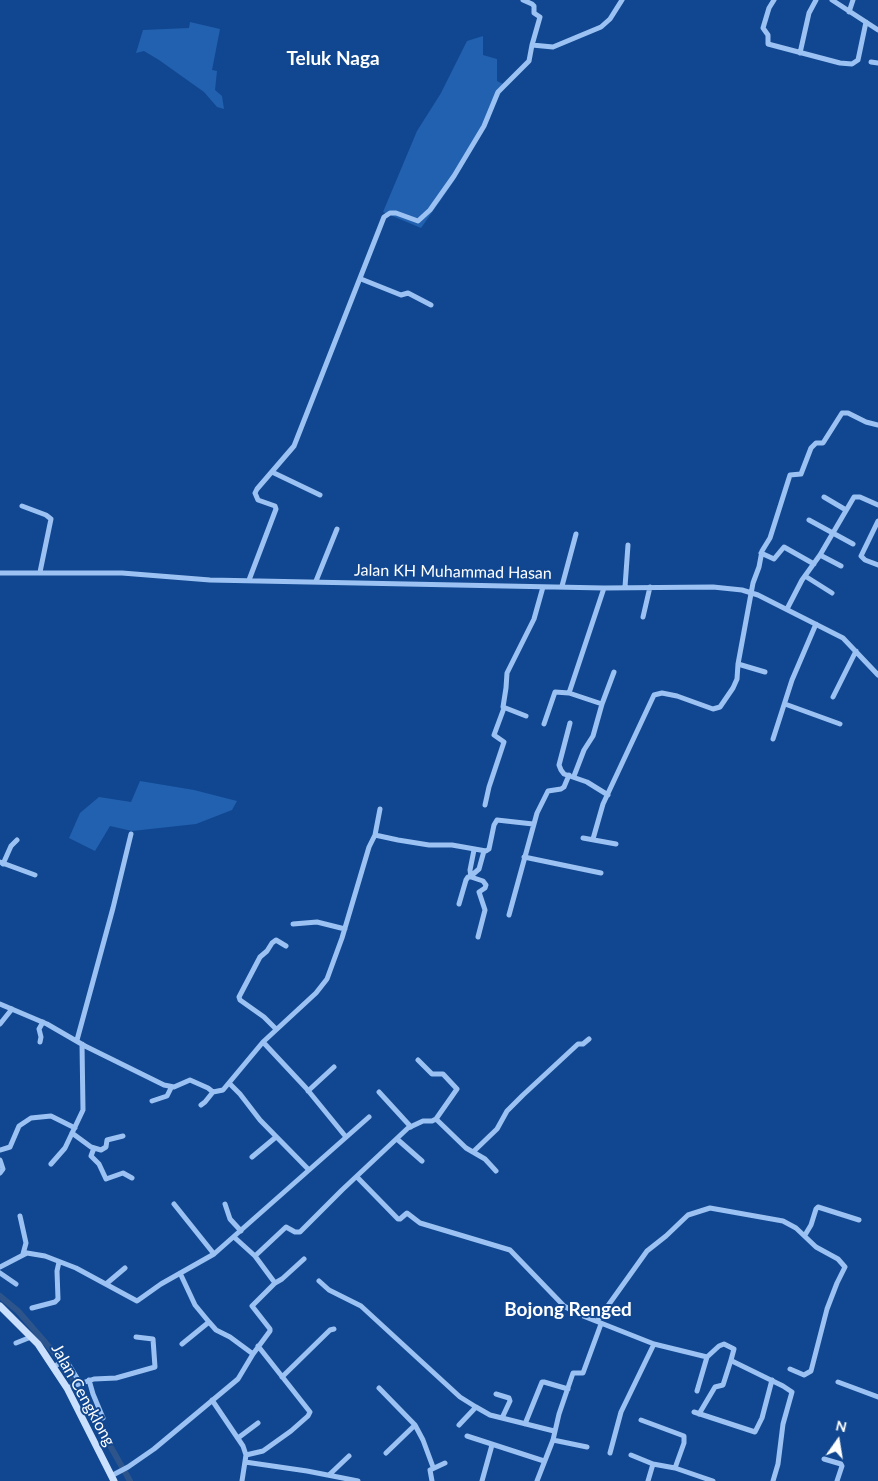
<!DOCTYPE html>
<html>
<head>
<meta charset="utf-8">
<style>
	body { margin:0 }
	#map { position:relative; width:878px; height:1481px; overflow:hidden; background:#114790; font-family:Lato,sans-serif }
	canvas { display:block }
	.north { position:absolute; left:813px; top:1416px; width:50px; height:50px; -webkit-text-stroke:4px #114790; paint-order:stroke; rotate:13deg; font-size:14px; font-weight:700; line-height:20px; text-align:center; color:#fff }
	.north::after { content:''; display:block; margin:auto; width:18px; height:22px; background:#fff; clip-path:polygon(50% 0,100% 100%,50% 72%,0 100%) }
</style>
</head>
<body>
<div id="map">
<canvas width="878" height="1481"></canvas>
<div class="north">N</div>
</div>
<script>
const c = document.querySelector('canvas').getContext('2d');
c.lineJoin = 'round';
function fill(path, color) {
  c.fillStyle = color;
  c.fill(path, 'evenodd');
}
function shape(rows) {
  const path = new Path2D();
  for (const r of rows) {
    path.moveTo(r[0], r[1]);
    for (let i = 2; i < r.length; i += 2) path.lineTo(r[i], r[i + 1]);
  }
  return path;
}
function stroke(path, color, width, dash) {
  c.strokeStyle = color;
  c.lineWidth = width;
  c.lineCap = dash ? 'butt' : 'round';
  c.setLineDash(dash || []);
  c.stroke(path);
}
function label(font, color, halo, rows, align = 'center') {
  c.font = font + ' Lato,sans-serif';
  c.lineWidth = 4;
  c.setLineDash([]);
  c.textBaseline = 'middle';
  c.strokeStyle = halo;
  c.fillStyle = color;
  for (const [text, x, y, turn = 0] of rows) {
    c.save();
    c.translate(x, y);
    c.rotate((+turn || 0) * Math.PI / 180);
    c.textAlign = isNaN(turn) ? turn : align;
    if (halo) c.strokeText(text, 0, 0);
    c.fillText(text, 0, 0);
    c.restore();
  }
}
fill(shape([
	[190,22,220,29,212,70,217,71,215,90,222,96,224,109,217,107,204,92,159,60,144,51,136,53,143,30,189,28],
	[483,36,483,55,497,59,497,81,507,86,500,94,484,129,454,181,421,228,383,212,417,131,441,93,467,41],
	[140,781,194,790,237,801,232,810,196,824,132,831,110,826,95,851,69,838,80,813,99,797,131,802]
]), '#2261b0');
stroke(shape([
	[0,1296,18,1311,64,1364,130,1481]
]), '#2d558b', 6);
stroke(shape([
	[523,0,532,4,534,6,534,13,540,17,532,45],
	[774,0,769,8,763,28,768,35,768,44,840,63,852,64,858,60,866,22],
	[832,0,878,30],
	[849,12,853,0],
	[800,53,809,13,816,0],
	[871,62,878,63],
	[361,279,401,295,408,293,431,305],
	[272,472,320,495],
	[824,497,846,510],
	[22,506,46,515,51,519,40,572],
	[809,520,853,544],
	[878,521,861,556,865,560,878,565],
	[761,553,774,559,784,547,814,564],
	[820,555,841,566],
	[0,573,122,573,210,580,604,588,713,587,742,590,758,595,843,638,878,675],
	[805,576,832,593],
	[249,580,276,509,275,506,258,500,255,493,257,489,294,446,384,217,390,213,396,213,418,221,430,210,454,176,484,126,498,92,529,61,532,45,553,47,601,27,610,19,622,0],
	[316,581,337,529],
	[562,586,576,534],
	[625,587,628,545],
	[787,609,802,580,820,555,854,497,860,497,878,505],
	[643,617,650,587],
	[738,664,765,672],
	[569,693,604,588],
	[833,697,856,651],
	[785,704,840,724],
	[526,716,503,707,506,688,507,673,534,619,543,587],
	[570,723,559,765,561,770,564,774,587,782,608,795],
	[544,724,555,692,569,693,602,704],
	[773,739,792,680,816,624],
	[574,776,584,750,593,736,602,704,614,672],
	[485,805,489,787,504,742,494,735,504,708],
	[375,835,398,840,429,845,452,845,486,851,489,849,494,825,497,820,533,824],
	[583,838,616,844],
	[593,839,603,804,654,695,662,693,677,696,713,709,720,707,733,688,737,679,738,664,753,583,759,567,762,551,770,538,790,475,801,474,811,448,816,443,823,443,842,413,848,413,866,422,878,425],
	[474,850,470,870,471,877,483,881,486,885,485,888,479,892,485,910,478,937],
	[524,857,601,873],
	[0,862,35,875],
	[3,864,11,846,17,840],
	[471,876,479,869,484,851],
	[459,904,466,880,468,877,471,877],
	[509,915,537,813,548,791,561,789,564,787,569,775],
	[293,924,317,922,345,929],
	[0,1004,47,1024,85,1046,164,1085,174,1087,190,1080,208,1088,213,1092,223,1090,263,1042,316,993,327,979,342,938,369,847,375,835,380,809],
	[0,1024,12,1009],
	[276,1029,264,1017,240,1000,239,997,260,957,267,951,272,943,276,940,286,946],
	[77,1040,113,908,131,834],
	[40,1042,41,1037,39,1029,43,1022],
	[263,1042,306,1088,346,1137],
	[230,1084,240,1094,260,1120,309,1170],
	[308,1091,334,1067],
	[379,1092,411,1127],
	[152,1101,167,1096,171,1088],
	[201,1105,205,1102,213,1092],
	[436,1119,466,1148,485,1159,496,1171],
	[72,1133,91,1147,101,1150,106,1147,107,1140,123,1136],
	[397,1139,422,1161],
	[94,1148,91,1156,99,1164,106,1179,123,1173,132,1178],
	[0,1150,10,1147,19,1126,31,1118,51,1116,75,1128],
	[473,1152,497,1129,507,1111,523,1095,578,1044,583,1044,589,1039],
	[252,1157,276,1137],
	[0,1160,3,1169,0,1173],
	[51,1164,65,1148,83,1110,82,1044],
	[357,1177,398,1219,400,1219,407,1213,420,1223,510,1250,564,1306,578,1314,654,1344,707,1357],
	[174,1204,214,1254],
	[225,1204,230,1219,241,1231],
	[20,1216,26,1243,23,1254],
	[805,1235,811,1225,816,1209,818,1207,859,1220],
	[234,1237,255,1256,286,1227,295,1232,300,1232,342,1190,408,1128,423,1121,432,1121,436,1119,457,1089,443,1074,432,1074,418,1060],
	[255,1256,275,1283,282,1279,304,1259],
	[0,1267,27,1253,45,1256,76,1268,137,1301,161,1284,214,1254,369,1117],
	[0,1273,16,1284],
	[180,1273,195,1305,209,1322,216,1330,230,1337,253,1354],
	[319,1281,329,1290,361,1306,460,1397,476,1407,490,1415,554,1431],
	[106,1284,125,1268],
	[32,1308,55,1302,58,1299,57,1271,59,1262],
	[597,1321,647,1251,666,1236,688,1215,710,1208,783,1221,796,1228,816,1247,838,1259,845,1267,837,1283,827,1309,811,1371,804,1375,790,1369],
	[16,1343,31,1337],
	[182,1344,209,1322],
	[53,1367,66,1360,80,1383],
	[282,1377,330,1330,334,1329],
	[89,1380,93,1394,103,1418],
	[838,1382,878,1397],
	[67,1388,94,1379,116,1378,155,1367,153,1339,136,1337],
	[379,1388,415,1425,423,1440,433,1467],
	[697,1391,707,1357,719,1346,724,1344,734,1349,731,1360,734,1362,783,1386,792,1392,783,1424,778,1464,773,1481],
	[496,1394,509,1398,510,1401,502,1418],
	[212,1400,243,1446,246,1455,242,1481],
	[694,1412,755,1432,762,1418,772,1380],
	[699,1414,715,1387,723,1385,731,1360],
	[641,1420,684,1436,684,1443,675,1468],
	[525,1424,542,1382,544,1382,568,1389],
	[459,1425,476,1407],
	[467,1436,544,1461],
	[238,1438,258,1423],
	[553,1440,587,1447],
	[386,1453,415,1425],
	[610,1453,621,1412,654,1344],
	[246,1455,263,1451,291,1431,308,1416,310,1412,258,1346],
	[631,1455,653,1464,675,1468,713,1481],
	[824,1459,841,1464,842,1466,837,1481],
	[245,1462,307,1471,358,1481],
	[329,1475,349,1456],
	[111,1476,128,1467,154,1449,238,1379,253,1354,270,1331,270,1329,252,1306,275,1283],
	[432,1481,430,1470,445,1463],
	[482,1481,492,1445],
	[537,1481,553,1440,559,1414,573,1373,583,1373,601,1324],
	[648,1481,653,1464]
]), '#9bc2f3', 5);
stroke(shape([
	[0,1306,38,1344,67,1388,114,1481]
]), '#cae0fd', 7);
label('16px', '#fff', '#114790', [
	["Jalan KH Muhammad Hasan",453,572,1],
	["Jalan Cengklong",83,1395,61]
]);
label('bold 19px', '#fff', '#114790', [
	["Teluk Naga",333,59],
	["Bojong Renged",568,1310]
]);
</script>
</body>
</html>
